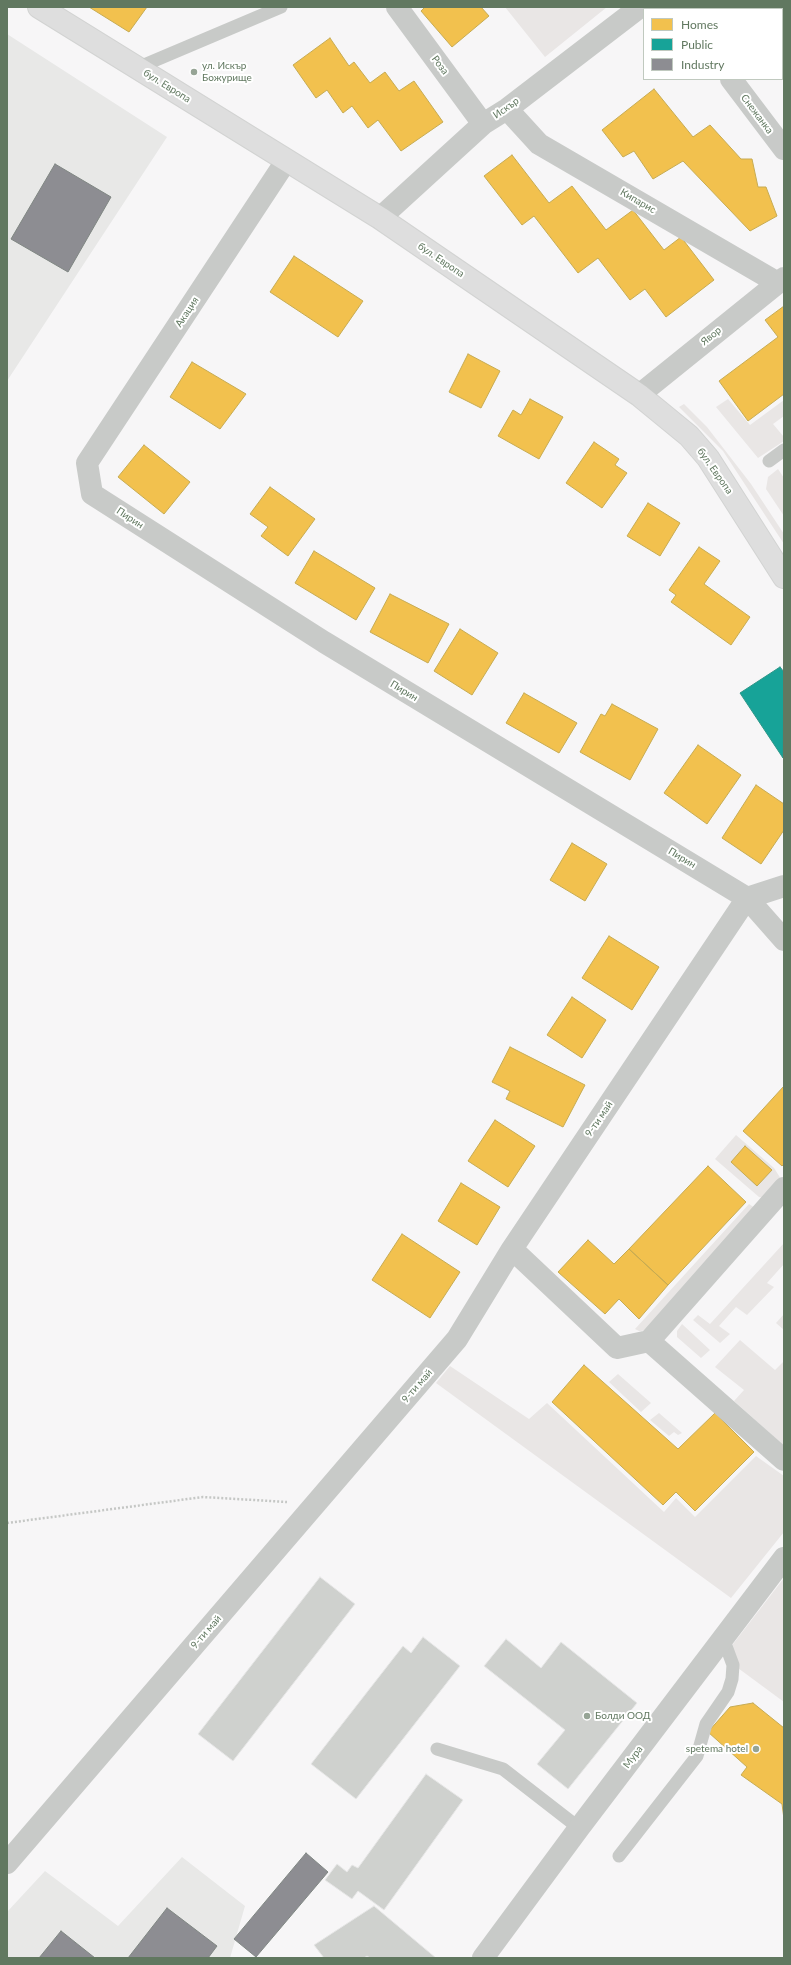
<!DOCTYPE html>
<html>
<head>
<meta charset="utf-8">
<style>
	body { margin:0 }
	#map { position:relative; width:791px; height:1965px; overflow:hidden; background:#f7f6f7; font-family:Lato,sans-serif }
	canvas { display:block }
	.frame { position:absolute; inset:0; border:8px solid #617860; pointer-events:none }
	.legend { position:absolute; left:643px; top:8px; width:140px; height:72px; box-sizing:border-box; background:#fff; border:1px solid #c0c9bf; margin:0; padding:5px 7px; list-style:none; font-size:12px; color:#617860 }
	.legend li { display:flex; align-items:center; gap:8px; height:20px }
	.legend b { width:20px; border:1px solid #c0c9bf }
</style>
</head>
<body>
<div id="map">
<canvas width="791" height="1965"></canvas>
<div class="frame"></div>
<ul class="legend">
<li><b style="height:11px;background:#f2c14e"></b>Homes</li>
<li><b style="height:11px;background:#17a398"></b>Public</li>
<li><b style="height:11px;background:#8d8d92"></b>Industry</li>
</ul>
</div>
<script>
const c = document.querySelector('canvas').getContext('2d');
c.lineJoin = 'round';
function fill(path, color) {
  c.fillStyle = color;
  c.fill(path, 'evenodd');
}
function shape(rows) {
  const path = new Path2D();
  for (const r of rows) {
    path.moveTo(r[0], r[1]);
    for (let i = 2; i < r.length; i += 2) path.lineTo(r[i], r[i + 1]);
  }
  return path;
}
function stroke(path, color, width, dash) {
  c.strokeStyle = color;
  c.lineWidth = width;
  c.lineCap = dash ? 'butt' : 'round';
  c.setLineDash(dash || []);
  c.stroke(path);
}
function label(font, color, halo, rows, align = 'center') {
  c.font = font + ' Lato,sans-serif';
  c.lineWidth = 4;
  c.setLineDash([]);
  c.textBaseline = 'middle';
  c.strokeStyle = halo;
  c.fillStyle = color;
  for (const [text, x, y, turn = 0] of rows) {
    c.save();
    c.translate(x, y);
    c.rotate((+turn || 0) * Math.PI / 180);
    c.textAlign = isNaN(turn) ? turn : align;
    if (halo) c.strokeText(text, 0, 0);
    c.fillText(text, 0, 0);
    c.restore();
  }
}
fill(shape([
	[7,34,167,137,7,381],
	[182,1857,245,1906,230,1958,7,1958,7,1912,45,1871,118,1926]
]), '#e8e8e7');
fill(shape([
	[505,7,607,7,545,57],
	[728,399,750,425,784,400,784,416,773,424,784,437,784,441,758,458,716,407],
	[684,404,707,427,751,484,784,534,784,544,723,451,679,407],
	[778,469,784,478,784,516,766,489,768,477],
	[736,1135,774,1168,781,1179,769,1199,759,1197,715,1159],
	[749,1204,758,1210,652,1330,639,1331,635,1329],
	[784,1243,784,1264,767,1283,774,1287,747,1315,736,1307,719,1326,730,1334,720,1343,693,1320,698,1315,710,1324],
	[784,1314,784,1330,776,1323],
	[682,1324,710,1350,701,1358,677,1337,677,1331],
	[740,1340,775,1370,784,1361,784,1446,734,1401,744,1390,715,1367],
	[450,1366,529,1419,547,1403,664,1512,676,1498,695,1517,756,1456,784,1476,784,1532,731,1598,436,1383],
	[618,1374,651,1403,641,1412,609,1382],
	[659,1413,682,1433,678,1435,674,1432,669,1436,650,1420],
	[784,1578,784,1702,723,1657]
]), '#e9e6e5');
const homes = shape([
	[89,7,147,7,129,32,89,7],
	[425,7,481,7,489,16,452,47,421,11,425,7],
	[710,7,746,7,747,9,707,9,710,7],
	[771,7,784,7,784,13,782,15,782,9,773,9,771,7],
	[330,38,349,66,354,62,370,83,385,72,399,91,414,81,443,122,401,151,378,120,368,128,352,106,343,113,327,90,316,98,293,65,330,38],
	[654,89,693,137,710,125,741,159,752,159,758,187,766,187,777,216,750,231,683,161,653,179,634,151,623,157,602,130,654,89],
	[512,155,549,203,572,186,606,230,633,210,664,250,681,237,714,280,666,317,645,289,630,300,598,258,578,273,534,216,522,225,484,176,512,155],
	[294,256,363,301,338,337,270,292,294,256],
	[784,306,784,394,748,421,719,381,778,337,765,320,784,306],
	[468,354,500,371,481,408,449,392,468,354],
	[192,362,246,394,220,429,170,397,192,362],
	[530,399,563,417,539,459,498,436,513,410,521,415,530,399],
	[594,442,619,459,615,465,627,473,602,508,566,483,594,442],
	[144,445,190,482,164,514,118,477,144,445],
	[270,487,315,519,288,556,261,536,268,527,250,514,270,487],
	[648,503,680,523,660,556,627,536,648,503],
	[699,547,720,561,704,584,750,617,731,645,671,602,676,595,669,590,699,547],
	[314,551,375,588,356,620,295,583,314,551],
	[390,594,449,624,428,663,370,632,390,594],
	[460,629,498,653,472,695,434,671,460,629],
	[524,693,577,723,559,753,506,723,524,693],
	[612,704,658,729,630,780,580,752,601,714,605,716,612,704],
	[698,745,741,775,707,824,664,793,698,745],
	[756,785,784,804,784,830,761,864,722,838,756,785],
	[572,843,607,864,585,901,550,880,572,843],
	[609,936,659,967,632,1010,582,978,609,936],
	[572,997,606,1020,582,1058,547,1035,572,997],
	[510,1047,585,1085,563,1127,506,1099,510,1091,492,1082,510,1047],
	[784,1086,784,1164,782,1166,743,1131,784,1086],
	[495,1120,535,1146,508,1187,468,1161,495,1120],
	[745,1146,772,1170,757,1186,731,1162,745,1146],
	[708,1166,746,1202,668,1285,629,1249,708,1166],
	[461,1183,500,1207,477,1245,438,1221,461,1183],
	[402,1234,460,1272,430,1318,372,1280,402,1234],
	[588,1240,614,1264,629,1249,668,1285,639,1319,619,1299,605,1314,558,1272,588,1240],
	[584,1365,678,1449,715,1413,754,1452,695,1511,676,1492,663,1505,552,1402,584,1365],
	[753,1703,784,1728,784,1819,782,1804,741,1775,747,1767,708,1732,730,1707,753,1703]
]);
fill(homes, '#f2c14e');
stroke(homes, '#c6ab53', 1);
const public = shape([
	[780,667,784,672,783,758,740,693,780,667]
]);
fill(public, '#17a398');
stroke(public, '#2d9687', 1);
const industry = shape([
	[55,164,111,197,68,272,11,239,55,164],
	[306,1853,328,1872,256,1957,234,1939,306,1853],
	[167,1908,217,1946,208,1958,128,1958,167,1908],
	[61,1931,95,1958,39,1958,61,1931]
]);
fill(industry, '#8d8d92');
stroke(industry, '#808783', 1);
const building = shape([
	[320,1577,355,1604,233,1761,198,1734,320,1577],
	[423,1637,460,1666,356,1799,311,1764,403,1646,411,1653,423,1637],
	[506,1639,541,1668,561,1642,637,1703,568,1789,537,1764,565,1730,484,1666,506,1639],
	[426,1774,463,1800,384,1910,358,1891,352,1899,325,1880,337,1864,347,1872,352,1865,358,1868,426,1774],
	[374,1906,436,1958,370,1958,367,1956,364,1958,324,1958,314,1945,374,1906]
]);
fill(building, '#cfd1ce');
stroke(building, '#e6e6e6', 1);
const secondary = shape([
	[39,7,380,218,639,395,689,436,708,458,784,577]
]);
stroke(secondary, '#d2d3d2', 24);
stroke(shape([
	[7,1523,203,1497,287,1502]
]), '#c5c7c5', 2.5, [2, 2]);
stroke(shape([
	[137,68,281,7],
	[769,461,784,450],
	[437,1749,503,1769,579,1828],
	[619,1856,697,1756,706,1724,728,1692,732,1679,733,1665,723,1638]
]), '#c8cac8', 13);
stroke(shape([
	[397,7,483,124],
	[680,7,681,9],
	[731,79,784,149],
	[507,109,539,144,778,283],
	[286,161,87,463,92,494,324,642,747,898,784,940],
	[380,218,483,124,507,109,640,7],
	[639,395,784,278],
	[784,1188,649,1341,784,1460],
	[512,1249,617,1348,649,1341],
	[7,1863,457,1339,512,1249,747,898,784,886],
	[483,1958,579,1828,784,1558]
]), '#c8cac8', 22);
stroke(secondary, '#dedede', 22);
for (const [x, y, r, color] of [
	[194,72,4,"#96a495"],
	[587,1716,4,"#96a495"],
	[756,1749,4,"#96a495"]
]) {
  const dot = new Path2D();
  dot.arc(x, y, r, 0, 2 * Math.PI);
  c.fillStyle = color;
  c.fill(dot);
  stroke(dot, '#fff', 1.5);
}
label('10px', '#617860', '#fff', [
	["Роза",440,65,53],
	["бул. Европа",167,86,32],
	["Искър",506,108,-35],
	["Снежанка",757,114,53],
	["Кипарис",638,201,30],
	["бул. Европа",441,260,34],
	["Акация",187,312,-57],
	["Явор",711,336,-39],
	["бул. Европа",715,471,55],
	["Пирин",130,518,33],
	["Пирин",404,691,31],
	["Пирин",682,858,31],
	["9-ти май",599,1119,-56],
	["9-ти май",417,1386,-49],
	["9-ти май",206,1632,-49],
	["Мура",633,1757,-53]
]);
label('10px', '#617860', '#fff', [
	["ул. Искър",202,66],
	["Божурище",202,78],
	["Болди ООД",595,1716],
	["spetema hotel",748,1749,"right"]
], 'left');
</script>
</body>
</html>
